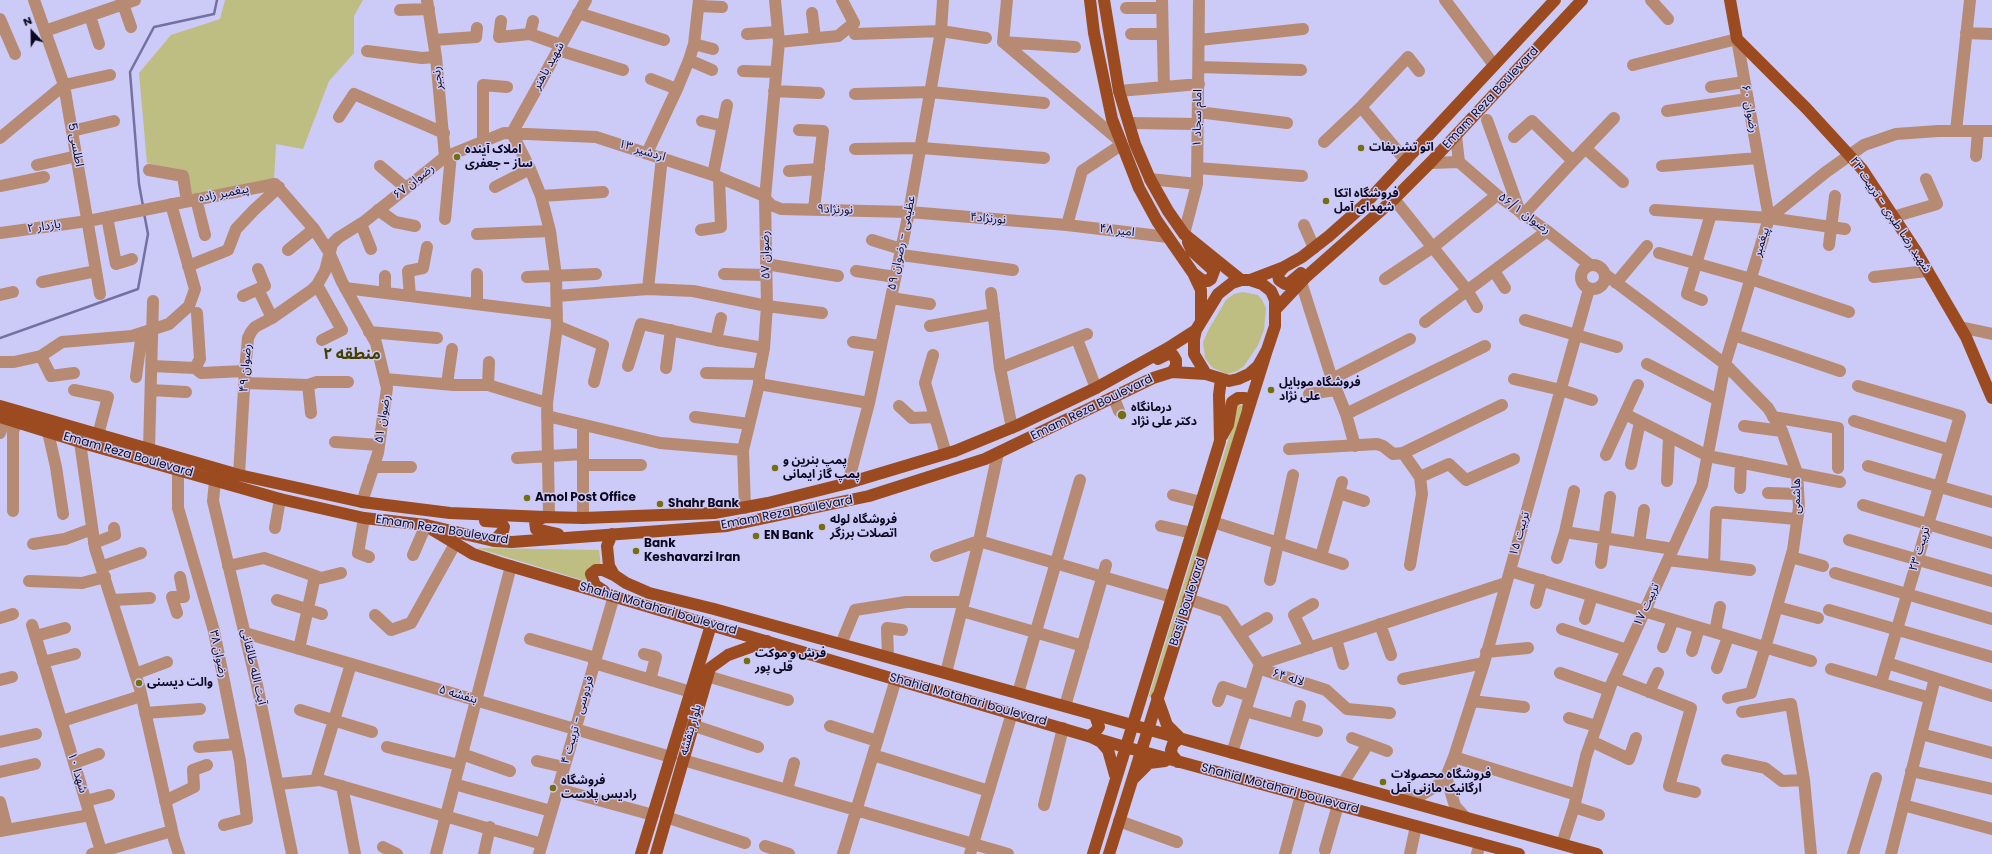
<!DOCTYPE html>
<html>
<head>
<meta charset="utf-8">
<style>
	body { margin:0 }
	#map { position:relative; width:1992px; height:854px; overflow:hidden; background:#cccaf6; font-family:Poppins,sans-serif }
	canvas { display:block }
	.north { position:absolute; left:12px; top:12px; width:40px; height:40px; -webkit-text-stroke:3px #cccaf6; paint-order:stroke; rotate:338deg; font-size:11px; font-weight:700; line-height:16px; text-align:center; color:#0c0820 }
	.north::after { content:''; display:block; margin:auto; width:14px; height:18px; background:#0c0820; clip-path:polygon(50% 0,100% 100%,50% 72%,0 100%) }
</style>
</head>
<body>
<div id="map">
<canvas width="1992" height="854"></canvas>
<div class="north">N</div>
</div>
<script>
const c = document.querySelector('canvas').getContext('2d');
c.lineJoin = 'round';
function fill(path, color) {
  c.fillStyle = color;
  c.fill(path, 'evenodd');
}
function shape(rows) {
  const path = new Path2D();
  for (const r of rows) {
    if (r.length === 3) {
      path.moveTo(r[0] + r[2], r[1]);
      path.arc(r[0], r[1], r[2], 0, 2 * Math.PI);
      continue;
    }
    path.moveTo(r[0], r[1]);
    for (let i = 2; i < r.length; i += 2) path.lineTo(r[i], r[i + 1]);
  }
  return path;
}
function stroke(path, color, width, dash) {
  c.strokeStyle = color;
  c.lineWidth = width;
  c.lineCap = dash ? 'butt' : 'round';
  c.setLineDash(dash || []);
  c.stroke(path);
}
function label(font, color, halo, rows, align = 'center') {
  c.font = font + ' Poppins,"Noto Sans Arabic",sans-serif';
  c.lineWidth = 3;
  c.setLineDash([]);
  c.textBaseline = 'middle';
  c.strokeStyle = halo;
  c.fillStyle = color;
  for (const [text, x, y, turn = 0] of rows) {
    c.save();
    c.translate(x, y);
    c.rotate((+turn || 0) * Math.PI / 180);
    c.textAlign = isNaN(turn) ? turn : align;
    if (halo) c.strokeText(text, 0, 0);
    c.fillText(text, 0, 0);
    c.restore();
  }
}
fill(shape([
	[225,0,363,0,354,16,354,53,329,81,303,149,276,144,274,180,190,195,187,172,147,163,139,73,171,35,220,19],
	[1243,292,1258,295,1262,300,1266,308,1264,330,1258,345,1244,366,1237,371,1227,374,1213,368,1208,362,1205,358,1203,342,1209,329,1226,300,1234,294],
	[1239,403,1243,407,1242,410,1152,698,1149,696,1232,428,1235,406],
	[477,548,599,550,601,567,588,572,585,581]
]), '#bebd82');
stroke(shape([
	[143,206,139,184,130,72,154,27,214,14,217,0],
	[0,338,138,289,148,234,144,213]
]), '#7471a0', 2.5);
stroke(shape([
	[34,0,64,85,100,294],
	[427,0,436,57,445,157],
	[1162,0,1164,87],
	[1445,0,1494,65],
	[1651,0,1668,19],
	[123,4,131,27],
	[699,6,722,7],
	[1126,8,1162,8],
	[400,10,429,9],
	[578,13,664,40],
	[812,13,815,38],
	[90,16,99,44],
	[0,19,15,54],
	[501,21,499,37,530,34,561,45],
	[45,31,135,0],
	[1966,33,1992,34],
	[530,34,533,21],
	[747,34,778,32],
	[855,34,941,31,986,38],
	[1131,34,1162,34],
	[434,40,476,37,477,28],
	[1199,40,1303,29],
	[779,42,838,36,854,23,842,0],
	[1003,42,1121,142],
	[1003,42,1075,47],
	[1003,42,1007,0],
	[694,44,713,49],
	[558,50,623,70],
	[367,51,422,58,436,57],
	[689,60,712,70],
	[1633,65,1737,39,1769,218],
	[1199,67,1301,70],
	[743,71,776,72],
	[651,79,677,89],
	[1711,87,1744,82],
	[774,91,819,93],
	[1119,91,1199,84],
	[855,94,930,92,1044,103],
	[1361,107,1406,161],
	[1667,111,1748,99],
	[1198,112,1287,123],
	[339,117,354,94,444,133],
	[1487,120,1520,212],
	[702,121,723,126],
	[1129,123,1198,124],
	[799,130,823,131,814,209],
	[72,131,114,121],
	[1956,131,1970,0],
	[512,133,530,169,541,196,550,231,556,276,557,326,547,403,549,516],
	[512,133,586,0],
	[1456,136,1459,162,1497,195,1547,231,1590,265],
	[1514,137,1532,121,1573,161,1523,215],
	[0,138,64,85,110,75],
	[483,140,483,85,507,87],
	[1324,142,1361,107,1408,57,1419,71],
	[1585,148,1623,182],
	[855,149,922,148,1044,158],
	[647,153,677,89,689,60,694,44,699,0],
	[1976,156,1978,131],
	[1573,161,1614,118],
	[1430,163,1459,162],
	[37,165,77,156],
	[380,166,406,188],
	[1662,166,1758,158],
	[1197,168,1302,176],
	[149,170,183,176,187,201],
	[789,171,819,169],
	[713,175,727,105],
	[1150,179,1197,184],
	[0,186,44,177],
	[495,187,530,169],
	[541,196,603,192],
	[196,199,205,235],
	[1394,199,1467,290,1477,307],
	[378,210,395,222,415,226],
	[1655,210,1769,218,1845,229],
	[107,217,116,264,132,259],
	[1893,217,1937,204,1926,179],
	[445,219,451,155],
	[361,224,371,249],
	[1067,225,1082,171,1121,145],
	[1304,225,1314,248],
	[701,230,721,227,719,177],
	[0,233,88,221,275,184,314,229,329,252,342,282,376,343,387,388,378,453,362,502],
	[477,234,550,231],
	[1184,234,1197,184,1199,0],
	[872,240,901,249],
	[1829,245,1835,196],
	[288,250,314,229],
	[1659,253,1751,279,1849,312],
	[901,255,1013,270],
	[766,264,838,276],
	[1593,277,12],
	[188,266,228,250,236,229,254,210,279,187],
	[856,271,895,277],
	[1494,271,1505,288],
	[724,274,766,275],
	[1606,275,1725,364,1768,408,1782,431,1797,473,1799,507,1793,550,1765,648,1751,693,1728,698],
	[527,277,596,274],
	[1874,277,1927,271],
	[1385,279,1433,247,1497,195],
	[42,282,96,271],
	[1301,282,1332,379,1346,414,1355,446],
	[1616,283,1647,246],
	[317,285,342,330,322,340],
	[345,288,557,314],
	[258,289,272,318],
	[648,289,662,157],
	[385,293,385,276],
	[991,293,1000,368,1012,428],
	[0,295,13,292],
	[243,296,265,286,258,269],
	[410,296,408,271,423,268,427,247],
	[557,296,648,289,693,291,767,306,822,313],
	[891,298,930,304],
	[1702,300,1687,294,1711,214],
	[477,304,477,274],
	[1525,320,1617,347],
	[1425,322,1547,231],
	[557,326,603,345,594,382],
	[930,326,994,314],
	[1960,327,1992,334],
	[369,332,437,338],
	[1734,335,1840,371],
	[1077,339,1096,388],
	[716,340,721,318],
	[853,342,880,346],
	[933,355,925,383,946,454],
	[41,356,51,376,74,373],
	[0,362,14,362,41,356,62,342,132,336,169,324,189,306,195,289,171,204],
	[1647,364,1718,400],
	[152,366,195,368,201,373,245,371],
	[628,366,641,324,716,340,764,348],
	[195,368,200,359,197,313],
	[666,368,671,330],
	[1000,368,1087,334],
	[706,373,759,374],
	[136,377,141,340,152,340],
	[385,379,454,385,488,385,547,403],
	[1332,379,1410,339],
	[1514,379,1561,390,1592,400],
	[245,383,308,385,317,382,348,382],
	[447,384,452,349],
	[759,384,869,403],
	[308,385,311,413],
	[488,385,489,362],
	[1858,386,1960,416,1881,683],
	[74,390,108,397,98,435],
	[151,390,186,392],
	[1309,394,1335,390],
	[1114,398,1119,411],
	[899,406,912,418,935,417],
	[1346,414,1485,346],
	[1625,414,1708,456,1840,482],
	[547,416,660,443,743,450],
	[695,417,749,424],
	[1773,417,1838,428,1838,468],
	[1854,421,1950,450],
	[583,425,583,518],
	[1744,426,1782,431],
	[48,432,56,467,63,514],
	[0,433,5,419],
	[80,442,95,548,140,689,174,839,179,854],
	[335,442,379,445],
	[149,449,153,301],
	[1289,449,1377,444,1383,446,1393,454,1403,453,1502,405],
	[1403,453,1420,477,1449,464,1466,480,1514,459],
	[1606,455,1638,385],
	[517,458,583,454],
	[1631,464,1640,422],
	[583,465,641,465],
	[1868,466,1992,502],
	[373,467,411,467],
	[178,469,178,508,214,631,240,761,247,819,224,825],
	[239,475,245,371,248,338,251,332,255,327,272,318,312,290,317,285,325,271,332,244,338,238,365,221,445,157,504,133,596,137,713,175,762,195,771,205,781,209,909,212,1067,225,1168,237],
	[215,481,213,501,257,685,292,854],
	[1667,481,1669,437],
	[848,483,869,403,909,212,941,31,943,0],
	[1740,488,1741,462],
	[1339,493,1364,501],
	[1768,493,1798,494],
	[1173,495,1201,502],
	[1863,505,1992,543],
	[745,508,743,450,759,384,759,374,764,348,767,306,765,198,779,42,775,0],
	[13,511,13,431,17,422],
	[364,518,358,553,369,557],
	[1213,522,1343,564],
	[1161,526,1192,533],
	[275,528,280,499],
	[1565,532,1673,549],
	[1849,540,1992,581],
	[94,543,115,535,114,528],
	[1639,543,1644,510],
	[33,544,65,539,92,529],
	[413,555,426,525],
	[936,556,979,541,1172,597],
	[1321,556,1342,482],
	[1791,557,1823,566],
	[1557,558,1565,532,1574,491],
	[1668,560,1750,570],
	[1601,563,1610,497],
	[1410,565,1422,494,1420,477],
	[1714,565,1716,512,1797,519],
	[228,566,264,558,321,578,341,573],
	[101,567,141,553],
	[1510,571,1811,661],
	[1835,573,1992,619],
	[1270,580,1293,475],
	[29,581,82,583,105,577],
	[1188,599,1224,611,1264,670,1326,690,1347,709,1390,713],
	[113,600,150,598],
	[277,600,322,614],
	[1536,603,1542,580],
	[1777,607,1818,618],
	[1829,610,1992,657],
	[962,611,1083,646],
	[177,613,172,597,184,597,180,577],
	[375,615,391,630,411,623,455,544],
	[0,618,13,614],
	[1585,619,1592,596],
	[1380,624,1391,655],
	[32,625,101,851],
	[1562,629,1627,650],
	[1715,632,1720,607],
	[245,633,671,757],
	[1240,634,1267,618],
	[36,636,65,628],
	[530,639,596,658],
	[1336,639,1343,664],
	[841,644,855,610,906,602,964,602],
	[1663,647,1673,620],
	[1310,648,1294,615,1313,604],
	[299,649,315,576],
	[1692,651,1699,628],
	[1486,652,1528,648],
	[644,654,656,657,650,680],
	[888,657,887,628,902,630],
	[43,662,75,654],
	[594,663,691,692],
	[1887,663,1992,696],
	[1717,668,1728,637],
	[1831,669,1930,698],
	[946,673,979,541,998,453],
	[1560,673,1609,690],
	[135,674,167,662],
	[707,676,788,700],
	[1614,678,1691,708,1669,786,1695,792],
	[1403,679,1484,663],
	[0,680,12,677],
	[1649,692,1658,673],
	[1018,693,1080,480],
	[1218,701,1223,687,1250,696],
	[1472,701,1524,707],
	[1065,706,1106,565],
	[300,710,372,732],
	[1245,711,1317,731],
	[1742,712,1791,704,1804,780],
	[145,713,200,709],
	[1569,718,1596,726],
	[62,721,141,696],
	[692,725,758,747],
	[1295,725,1300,706],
	[830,726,877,741],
	[1921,734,1992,753],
	[1352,738,1387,751],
	[1591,741,1629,759,1636,738],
	[0,742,36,734],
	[199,747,236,744],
	[387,747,459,765],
	[1232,753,1260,664,1506,583],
	[462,754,510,771],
	[873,755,989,791],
	[1454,757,1577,795],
	[683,760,1008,854],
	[1727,760,1765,768,1782,781,1804,780,1811,854],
	[537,761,564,767],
	[74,763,99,754],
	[1911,771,1992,789],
	[0,772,35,764],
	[1446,777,1455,806,1465,817],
	[316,780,351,664],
	[1343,783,1368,744],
	[279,784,320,780,542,844],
	[454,784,551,811],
	[342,786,355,854],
	[558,789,653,815],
	[787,790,794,763],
	[1403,800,1421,795,1438,785,1446,777,1454,757,1484,663,1589,289],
	[86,801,109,795],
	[165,801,194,787,193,770,207,765],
	[0,802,7,829],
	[1044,805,1063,728],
	[1903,805,1992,829],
	[1574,807,1599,815],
	[666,817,745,843],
	[1119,821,1177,842],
	[0,831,90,815],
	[1562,844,1574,807,1586,756,1611,685,1702,485,1725,364,1769,218,1826,172,1864,145,1896,134,1938,131,1992,131],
	[765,846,789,854],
	[383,847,397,854],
	[1325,850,1338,805],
	[92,854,172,831],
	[436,854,511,566],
	[484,854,490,827],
	[539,854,614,596],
	[843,854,896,679],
	[970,854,1012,713],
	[1285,854,1301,795],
	[1410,854,1416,826],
	[1477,854,1480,843],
	[1853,854,1876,778],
	[1891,854,1935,678]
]), '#b78a74', 12);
stroke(shape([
	[1090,0,1094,33,1112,119,1139,188,1157,221,1193,273,1201,290,1201,321],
	[1104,0,1119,91,1135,144,1150,179,1168,211,1184,234,1241,280],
	[1730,0,1737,39,1806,108,1862,169,1916,251,1966,337,1992,398],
	[1188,242,1192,251,1214,271,1211,279,1208,281,1202,280,1193,273],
	[1284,267,1278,274,1279,280,1285,284,1289,283,1301,273],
	[1241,280,1250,280,1262,284,1271,291,1275,300,1275,326,1267,350,1258,366,1249,374,1238,379,1229,381,1206,374,1194,354,1194,339,1196,330,1218,294,1232,283,1241,280],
	[1250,280,1284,267,1302,257,1329,236,1364,205,1555,0],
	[1276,309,1307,276,1394,199,1430,163,1582,0],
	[1158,359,1168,354,1173,355,1176,360,1176,366,1172,372],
	[0,406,239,475,362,502,450,513,545,517,583,518,714,513,768,503,848,483,955,451,1016,426,1096,388,1168,348,1196,330],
	[0,417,90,445,280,499,364,518,426,525,494,541,512,542,727,526,869,496,985,459,1153,378,1172,372,1206,374],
	[1222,436,1228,425,1232,402,1238,398,1245,398,1249,402,1248,410],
	[545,517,535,521,536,529,558,534],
	[485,521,500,522,504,527,503,531,494,541],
	[433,530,473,554,500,563,1125,747,1519,854],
	[612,534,607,546,609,566,614,575,626,583,649,593,714,609,1597,854],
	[604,591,595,585,591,574,596,570,603,570,614,575],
	[1157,697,1167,725,1180,738,1173,744,1171,750,1172,755,1178,762],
	[1095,715,1099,727,1095,732,1089,736,1101,742,1108,750,1115,775],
	[1134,778,1149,763,1165,761],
	[641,854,711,625],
	[656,854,710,668,728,655,767,641],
	[1093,854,1220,441,1219,395,1221,379],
	[1109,854,1267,350]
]), '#9b4b1f', 12);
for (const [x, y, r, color] of [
	[1361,148,4,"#736e0e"],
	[457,157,4,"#736e0e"],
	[1326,201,4,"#736e0e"],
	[1271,390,4,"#736e0e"],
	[1122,415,5,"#736e0e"],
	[775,468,4,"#736e0e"],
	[527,498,4,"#736e0e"],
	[660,504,4,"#736e0e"],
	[822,527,4,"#736e0e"],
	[756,536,4,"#736e0e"],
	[636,551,4,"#736e0e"],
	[747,661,4,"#736e0e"],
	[139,683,4,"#736e0e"],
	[1383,782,4,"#736e0e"],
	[553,788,4,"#736e0e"]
]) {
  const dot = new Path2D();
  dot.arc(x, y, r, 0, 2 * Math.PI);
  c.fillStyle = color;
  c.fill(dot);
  stroke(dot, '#cccaf6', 1.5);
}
label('12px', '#0c0820', '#cccaf6', [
	["شهید باهنر",549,66,-61],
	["رنجبر",438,78,-96],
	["Emam Reza Boulevard",1491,98,-47],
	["رضوان ۶۰",1749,109,80],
	["امام سجاد ۱",1198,118,-89],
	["اطلسی 5",75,145,80],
	["اردشیر ۱۳",642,151,17],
	["رضوان ۶۷",414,182,-38],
	["پیغمبر زاده",224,194,-11],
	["نورنژاد۹",835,210,2],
	["رضوان ۵۶/۱",1524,214,36],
	["شهید رضا طبری - تربیت ۲۳",1890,215,56],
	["نورنژاد۴",988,219,5],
	["بازدار ۲",44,227,-8],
	["امیر ۴۸",1117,231,7],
	["پیغمبر",1762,242,-73],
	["عظیمی - رضوان ۵۹",902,243,-78],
	["رضوان ۵۷",766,255,-91],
	["رضوان ۴۹",246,368,-86],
	["Emam Reza Boulevard",1092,408,-26],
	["رضوان ۵۱",383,419,-81],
	["Emam Reza Boulevard",128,455,16],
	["هاشمی",1797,496,-90],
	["Emam Reza Boulevard",787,513,-11],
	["Emam Reza Boulevard",442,530,9],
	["تربیت ۱۵",1520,534,-74],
	["تربیت ۲۳",1920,549,-73],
	["Basij Boulevard",1188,602,-72],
	["تربیت ۱۷",1647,605,-65],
	["Shahid Motahari boulevard",658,609,16],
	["رضوان ۳۸",218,654,78],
	["آیت الله طالقانی",253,667,77],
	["لاله ۶۴",1288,678,18],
	["بنفشه ۵",458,695,16],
	["Shahid Motahari boulevard",968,700,16],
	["فردوسی - تربیت ۴",578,720,-74],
	["بلوار بنفشه",691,730,-74],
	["شهدا ۱۰",77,773,73],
	["Shahid Motahari boulevard",1280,789,15]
]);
label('bold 12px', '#0c0820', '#cccaf6', [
	["اتو تشریفات",1369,148],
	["املاک آینده",465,150],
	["ساز - جعفری",465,164],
	["فروشگاه اتکا",1334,194],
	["شهدای آمل",1334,208],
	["فروشگاه موبایل",1279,383],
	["علی نژاد",1279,397],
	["درمانگاه",1131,408],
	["دکتر علی نژاد",1131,422],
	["پمپ بنرین و",783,461],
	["پمپ گاز ایمانی",783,475],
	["Amol Post Office",535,498],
	["Shahr Bank",668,504],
	["فروشگاه لوله",830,520],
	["اتصلات برزگر",830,534],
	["EN Bank",764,536],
	["Bank",644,544],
	["Keshavarzi Iran",644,558],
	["فرش و موکت",755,654],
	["قلی پور",755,668],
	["والت دیسنی",147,683],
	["فروشگاه محصولات",1391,775],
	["ارگانیک مازنی آمل",1391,789],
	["فروشگاه",561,781],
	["رادیس پلاست",561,795]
], 'left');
label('bold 16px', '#444100', '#cccaf6', [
	["منطقه ۲",352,355]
]);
</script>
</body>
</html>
